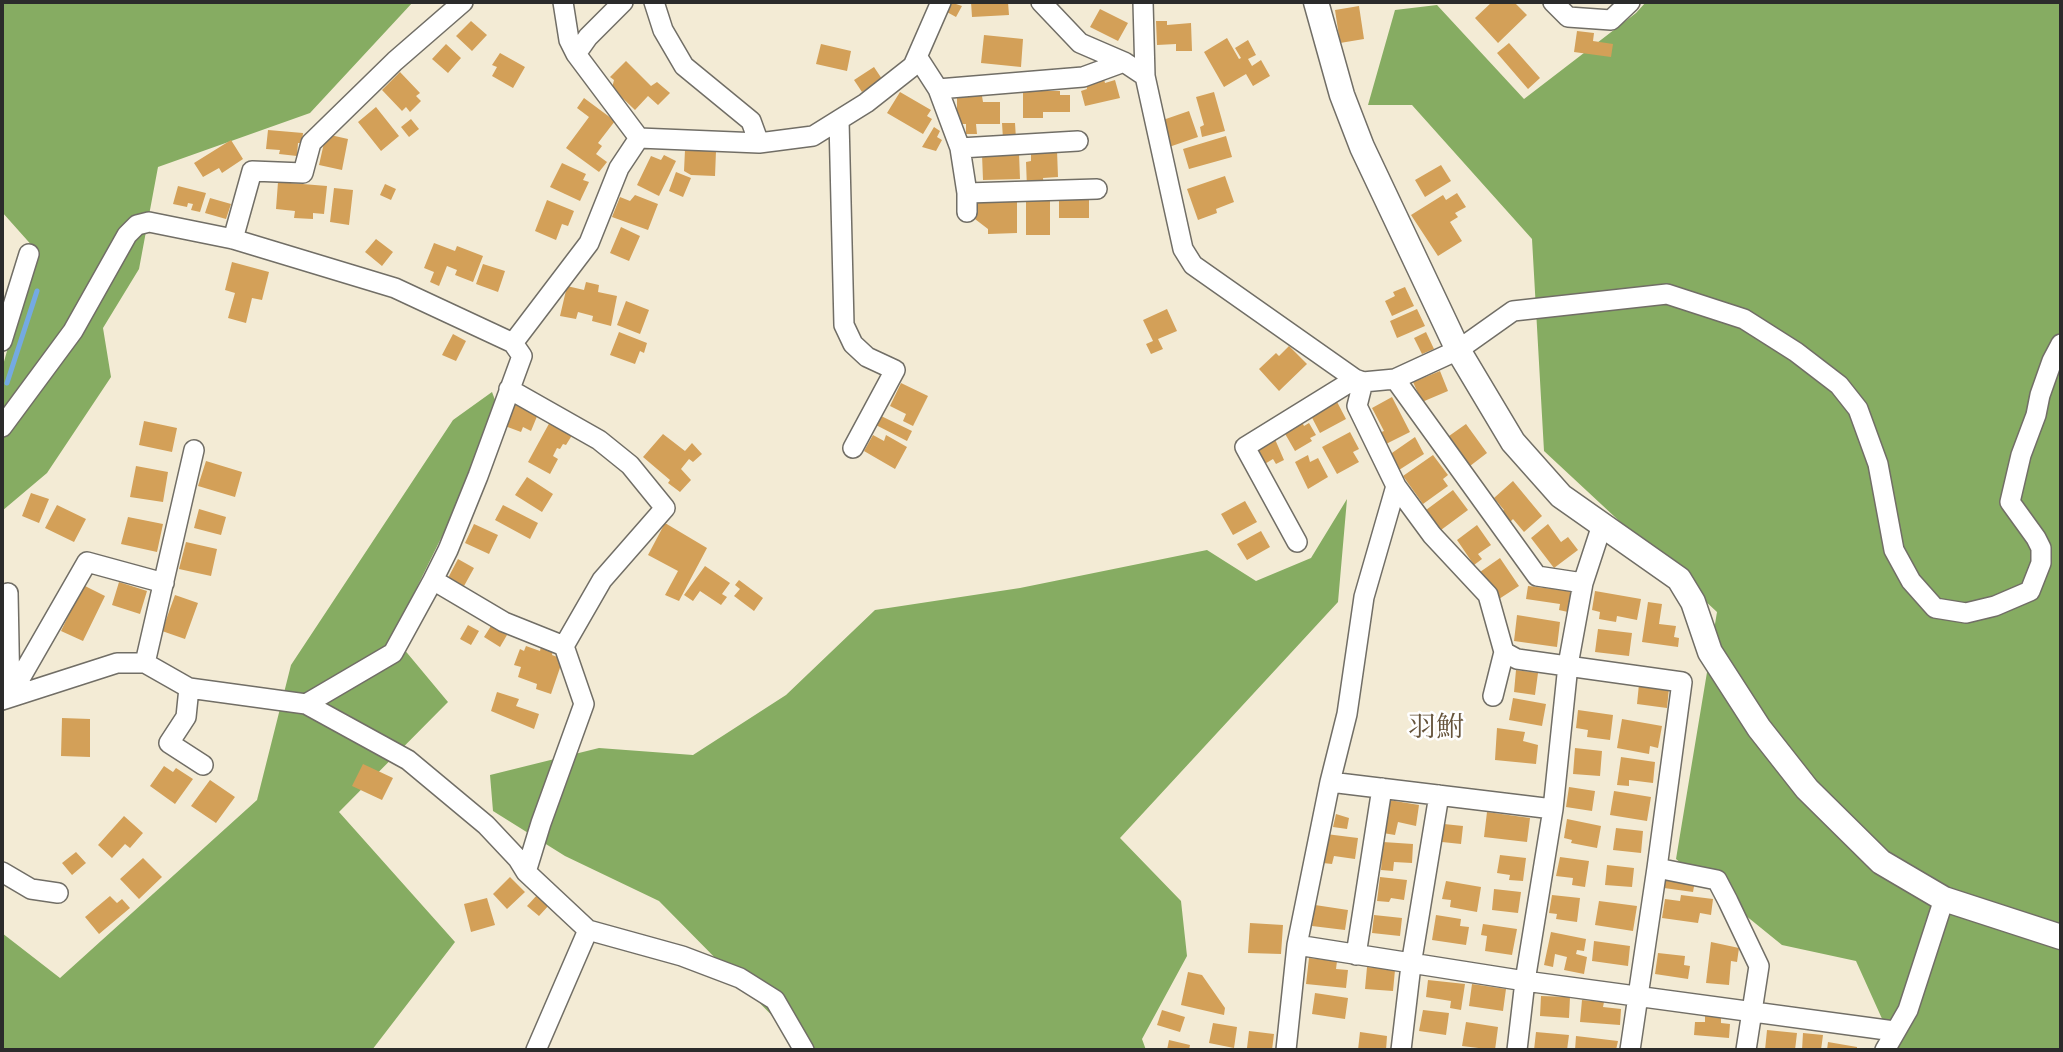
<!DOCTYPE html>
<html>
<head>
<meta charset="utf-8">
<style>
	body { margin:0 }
	#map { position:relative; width:2063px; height:1052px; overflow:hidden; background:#f3ebd5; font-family:"IM FELL Great Primer",serif }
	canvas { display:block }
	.frame { position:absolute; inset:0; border:4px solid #2b2b2b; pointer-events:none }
</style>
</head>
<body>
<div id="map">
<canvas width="2063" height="1052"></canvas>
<div class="frame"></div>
</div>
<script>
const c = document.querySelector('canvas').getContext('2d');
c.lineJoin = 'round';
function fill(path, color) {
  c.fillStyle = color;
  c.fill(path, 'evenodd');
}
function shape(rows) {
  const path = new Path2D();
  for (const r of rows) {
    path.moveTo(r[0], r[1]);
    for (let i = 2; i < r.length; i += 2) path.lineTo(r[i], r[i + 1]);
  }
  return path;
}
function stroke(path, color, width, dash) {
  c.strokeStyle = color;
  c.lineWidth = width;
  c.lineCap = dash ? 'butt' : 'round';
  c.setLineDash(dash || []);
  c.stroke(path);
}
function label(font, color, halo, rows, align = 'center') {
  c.font = font + ' "IM FELL Great Primer","Noto Serif JP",serif';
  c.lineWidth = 5;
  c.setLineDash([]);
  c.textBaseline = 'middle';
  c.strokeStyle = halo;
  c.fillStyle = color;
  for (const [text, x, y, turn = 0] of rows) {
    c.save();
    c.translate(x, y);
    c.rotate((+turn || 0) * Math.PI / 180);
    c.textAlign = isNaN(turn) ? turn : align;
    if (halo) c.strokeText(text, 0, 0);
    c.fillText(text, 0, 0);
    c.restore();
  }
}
fill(shape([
	[2,2,413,2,310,113,158,167,139,269,103,328,111,377,47,473,2,511,2,369,35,249,2,212],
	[1646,2,2061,2,2061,1050,1883,1050,1888,1032,1856,961,1782,945,1676,859,1717,612,1544,451,1532,239,1412,105,1368,105,1395,10,1437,5,1524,99,1636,13],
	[492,392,501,416,393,636,448,702,339,812,455,942,372,1050,2,1050,2,933,60,978,257,800,291,665,453,420],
	[1347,499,1338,602,1120,838,1181,901,1187,956,1142,1039,1146,1050,806,1050,659,901,565,856,493,811,490,775,599,748,693,755,786,695,875,610,1020,588,1207,550,1256,581,1311,558]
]), '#86ac62');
stroke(shape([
	[7,383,37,291]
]), '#74aae2', 5);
fill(shape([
	[950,2,962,6,956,17,945,11],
	[971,2,1008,2,1009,15,972,17],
	[1492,2,1514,2,1527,15,1498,43,1475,18],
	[1359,6,1364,39,1340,43,1335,10],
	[1100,9,1128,23,1118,41,1090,27],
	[471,21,487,35,472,51,456,36],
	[1156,21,1167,21,1167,25,1191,23,1192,51,1176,51,1176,44,1157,45],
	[1577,31,1594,33,1593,41,1613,44,1611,57,1574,52],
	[984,35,1023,39,1021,67,981,63],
	[1227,38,1239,59,1241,58,1235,48,1248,40,1256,55,1248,59,1252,66,1261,60,1270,76,1253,86,1246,74,1224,87,1204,52],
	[1509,43,1540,78,1528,89,1497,53],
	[446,44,461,58,448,73,432,59],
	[821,44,851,51,847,71,816,64],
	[500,53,525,67,513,88,492,76,497,67,492,65],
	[626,61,651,86,657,82,670,93,658,105,648,96,635,110,612,88,614,80,610,77],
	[874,67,882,79,862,92,854,80],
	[400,72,420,93,416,96,421,101,410,112,406,107,402,111,382,90],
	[1104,79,1105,83,1115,80,1120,98,1085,106,1081,91,1087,89,1086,83],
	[1023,91,1060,91,1060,95,1070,95,1070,112,1043,112,1043,118,1023,118],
	[900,92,931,110,927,116,932,119,923,134,887,113],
	[1214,92,1225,131,1202,137,1200,127,1204,125,1196,97],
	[957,96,982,96,983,102,1000,102,1000,124,976,124,977,134,966,134,966,124,957,124],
	[584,98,615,121,598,143,602,146,596,154,607,162,599,172,566,148,589,117,577,108],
	[376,107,399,136,381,151,358,122],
	[1189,111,1198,137,1169,147,1160,121],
	[411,119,419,129,409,137,401,127],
	[1002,123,1015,123,1016,139,1003,139],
	[934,127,940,131,937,137,942,140,936,151,922,147],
	[268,130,303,133,302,143,298,143,297,156,279,154,280,150,266,149],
	[326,134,348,139,342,170,319,165],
	[1226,136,1232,157,1189,169,1183,149],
	[231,140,243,159,222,173,219,168,203,177,194,163],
	[685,150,716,151,715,176,691,175,684,171],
	[1057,150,1058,177,1043,178,1044,187,1027,188,1026,162,1031,161,1031,152],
	[1019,153,1020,179,983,180,982,154],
	[664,155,676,161,659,196,637,185,651,156,661,160],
	[562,163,586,174,583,180,589,182,580,201,550,187],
	[1441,165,1451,181,1425,197,1415,180],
	[676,172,691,178,683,197,669,191],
	[1225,176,1234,202,1216,209,1217,213,1198,220,1187,189],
	[278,182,327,186,324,214,313,213,313,219,294,218,295,211,276,209],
	[385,184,396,189,391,200,380,195],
	[178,186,206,193,200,212,191,210,193,204,188,203,187,207,173,204],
	[334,188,353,190,349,225,330,222],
	[1457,193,1466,207,1455,213,1458,217,1450,222,1462,241,1438,256,1411,215,1443,195,1446,200],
	[635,195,658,204,648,230,612,217,620,197,630,201],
	[1026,195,1050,195,1050,235,1026,235],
	[1059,196,1089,196,1089,218,1059,218],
	[210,198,231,204,226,219,205,213],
	[1017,198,1017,233,988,234,988,229,971,216,971,199],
	[547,200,574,211,568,226,562,224,556,240,535,231],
	[621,227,640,236,629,261,610,253],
	[376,239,393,252,382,266,365,252],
	[434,243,455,251,457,246,483,256,473,282,455,275,457,270,447,266,439,286,430,282,434,272,424,268],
	[232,262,269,272,262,300,252,298,246,323,228,318,235,293,225,290],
	[483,264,505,271,498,292,476,284],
	[586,282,599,285,598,292,617,296,611,326,592,321,593,316,578,312,576,319,560,316,567,286,584,290],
	[1405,287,1414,306,1392,316,1385,301,1395,296,1393,292],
	[626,301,649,310,640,334,617,325],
	[1167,309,1177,331,1158,339,1163,349,1151,354,1146,344,1153,341,1143,320],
	[1417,309,1425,326,1397,338,1390,321],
	[619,332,647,343,644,353,640,351,635,364,610,355],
	[1426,332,1434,349,1422,354,1414,338],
	[453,334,466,341,456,361,442,355],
	[1289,346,1307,364,1279,391,1259,369,1276,353,1279,356],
	[1440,371,1448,391,1422,402,1413,382],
	[901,383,928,396,913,426,903,421,906,414,890,406],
	[1392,397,1410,432,1384,445,1379,433,1384,431,1372,408],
	[1335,398,1346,419,1320,433,1309,412],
	[513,404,538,414,531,431,523,427,521,432,505,426],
	[879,415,912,431,907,441,874,424],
	[551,420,574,432,566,445,563,444,560,449,557,448,553,456,558,459,550,474,528,462],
	[144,421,177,428,172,452,139,445],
	[1302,422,1304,426,1309,423,1316,435,1310,438,1312,441,1295,451,1284,432],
	[1466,424,1487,453,1470,466,1449,436],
	[1350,432,1359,449,1353,452,1359,462,1337,474,1322,447],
	[663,434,685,451,692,443,702,454,693,462,689,459,681,469,691,480,680,492,668,483,670,480,643,457],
	[873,435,884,441,886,435,907,447,895,469,864,451],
	[1274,437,1284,460,1276,464,1273,459,1263,465,1253,447],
	[1415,437,1424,454,1399,470,1389,455],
	[1308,455,1310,462,1318,458,1328,477,1308,489,1295,462],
	[1433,455,1448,475,1443,479,1448,486,1423,504,1403,476],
	[206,461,242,472,235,497,198,486],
	[136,466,168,472,163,502,130,497],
	[527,477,553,494,542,512,515,495],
	[1513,481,1542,516,1524,532,1513,519,1508,524,1499,514,1504,510,1494,498],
	[1453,490,1468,510,1441,530,1426,510],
	[31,493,49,499,39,523,22,516],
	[1245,501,1257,522,1233,535,1221,514],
	[57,505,86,519,74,542,45,528],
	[503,505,538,523,530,539,495,520],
	[199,509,226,517,221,535,194,528],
	[128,517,163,524,157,552,121,544],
	[665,523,707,548,679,601,665,595,678,571,648,555],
	[474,524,498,535,489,554,465,543],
	[1548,524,1561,542,1568,537,1578,550,1554,568,1531,538],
	[1477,525,1491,545,1478,554,1482,559,1474,565,1457,540],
	[1261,531,1270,547,1247,560,1237,544],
	[186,542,217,549,211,576,179,569],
	[1500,558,1519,586,1499,599,1480,572],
	[458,559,474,568,464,586,448,578],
	[705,566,730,583,722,594,727,597,721,605,700,591,693,601,684,595],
	[739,580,763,598,754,611,734,596,740,589,735,585],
	[119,582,147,591,140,614,112,605],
	[83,585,105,596,83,641,61,631],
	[1528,586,1571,591,1568,612,1559,610,1560,604,1526,599],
	[1595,591,1641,599,1637,620,1617,616,1616,622,1599,619,1600,612,1592,610],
	[175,595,198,603,185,639,162,631],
	[1648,602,1662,604,1659,624,1676,626,1674,637,1679,638,1678,647,1642,642],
	[1517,615,1560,622,1557,647,1514,641],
	[468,625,479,631,471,645,460,639],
	[491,626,507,635,500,647,484,637],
	[1598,629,1632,633,1629,656,1595,652],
	[526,646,540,651,541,647,553,651,552,655,563,659,551,694,536,689,537,684,518,677,521,667,514,665,520,649,524,651],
	[1516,670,1538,673,1535,695,1514,692],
	[1639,684,1669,688,1667,708,1637,704],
	[497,692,519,699,516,706,539,714,534,729,491,711],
	[1513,698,1546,704,1542,726,1509,720],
	[1578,710,1613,715,1610,740,1587,737,1588,730,1576,728],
	[62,718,90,719,90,757,61,756],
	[1622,719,1662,726,1658,748,1650,746,1649,754,1617,748],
	[1497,728,1525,732,1523,741,1538,745,1536,764,1495,760],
	[1575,748,1602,751,1600,776,1573,774],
	[1621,757,1655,762,1653,783,1629,780,1629,786,1617,785],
	[363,764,393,778,382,800,352,786],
	[164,766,173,772,176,768,193,779,175,804,150,786],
	[210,780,235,797,216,823,191,806],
	[1569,787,1595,791,1592,811,1566,807],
	[1614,791,1651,797,1647,821,1610,815],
	[1389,800,1419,805,1416,826,1398,822,1395,835,1383,833],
	[1487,812,1530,818,1527,842,1484,837],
	[1336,814,1349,818,1347,829,1333,827],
	[124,816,143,833,130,848,125,844,112,858,98,845],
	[1567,819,1601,826,1597,848,1571,843,1572,840,1564,838],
	[1444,824,1463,826,1461,844,1442,842],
	[1616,828,1643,831,1641,853,1613,850],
	[1326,834,1358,838,1355,859,1334,856,1332,864,1323,863],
	[1383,842,1413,844,1412,863,1394,862,1393,871,1381,870],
	[76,852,86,863,72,875,62,863],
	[1500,855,1526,858,1523,881,1509,880,1510,875,1497,873],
	[1560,857,1589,861,1585,887,1572,885,1573,878,1556,876],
	[143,858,162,877,139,899,120,879],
	[1607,865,1634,868,1632,887,1605,885],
	[510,877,525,892,507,909,493,894],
	[1380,877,1407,880,1404,900,1391,898,1389,902,1377,901],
	[1666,877,1695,881,1693,892,1664,888],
	[1446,881,1481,887,1477,912,1450,907,1451,900,1442,899],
	[1494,889,1521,892,1518,913,1492,910],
	[538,894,550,904,539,916,527,906],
	[1552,895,1580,898,1577,922,1556,919,1557,914,1549,913],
	[1681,895,1713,899,1711,915,1700,913,1698,923,1662,918,1665,899,1680,901],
	[110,896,117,903,122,899,130,908,99,934,85,917],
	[487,898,495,925,471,932,464,904],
	[1599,901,1637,906,1633,931,1595,925],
	[1315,905,1348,910,1345,930,1312,926],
	[1374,915,1402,918,1400,936,1372,933],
	[1436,915,1461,919,1460,926,1469,927,1466,945,1432,940],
	[1250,923,1283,925,1281,954,1248,953],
	[1483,924,1517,929,1512,955,1485,951,1487,936,1481,935],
	[1551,932,1586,939,1584,951,1577,950,1576,954,1587,957,1584,974,1564,970,1567,957,1555,954,1553,967,1544,965],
	[1594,941,1630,946,1628,966,1592,961],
	[1711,942,1739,948,1737,962,1731,961,1729,985,1706,983],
	[1658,953,1685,956,1684,965,1690,966,1688,979,1655,974],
	[1309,958,1337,961,1336,969,1348,970,1346,988,1306,984],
	[1367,967,1395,970,1393,991,1365,989],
	[1188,972,1202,975,1225,1008,1224,1015,1181,1005],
	[1428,980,1465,984,1461,1010,1450,1008,1451,1001,1426,997],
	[1472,984,1506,989,1503,1011,1469,1006],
	[1315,993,1348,998,1345,1019,1312,1014],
	[1541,996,1570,997,1569,1018,1540,1016],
	[1582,1000,1604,1002,1603,1007,1621,1009,1620,1025,1580,1022],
	[1162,1010,1185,1017,1180,1032,1157,1025],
	[1423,1010,1449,1013,1446,1035,1419,1031],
	[1705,1015,1721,1016,1721,1023,1730,1024,1729,1038,1694,1035,1695,1022,1705,1022],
	[1466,1022,1498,1027,1495,1050,1462,1046],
	[1213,1023,1237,1027,1234,1048,1209,1043],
	[1767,1030,1797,1033,1795,1050,1765,1050],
	[1249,1031,1274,1034,1272,1050,1247,1048],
	[1360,1032,1387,1036,1386,1050,1358,1050],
	[1536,1032,1569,1035,1567,1050,1534,1050],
	[1803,1033,1823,1035,1821,1050,1802,1050],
	[1576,1036,1618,1041,1616,1050,1575,1050],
	[1169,1040,1190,1045,1189,1050,1167,1050],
	[1828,1042,1857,1047,1857,1050,1827,1050]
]), '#d3a058');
const minor = shape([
	[563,2,569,40,576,54],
	[623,2,588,37,576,54,639,138],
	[654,2,663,30,684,66,751,121,759,143],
	[1041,2,1080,43,1124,62,1145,76,1183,249,1193,265,1355,379,1363,382],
	[1143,2,1145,76],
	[1553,2,1568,17,1611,20,1630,2],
	[918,58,938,89,960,148,967,193,967,212],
	[938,89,1083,77,1124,62],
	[839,120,844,325,853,344,867,357,895,370,853,448],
	[960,148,1078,141],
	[967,193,1097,189],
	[233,239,252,171,303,173,311,143,395,61,463,2],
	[2,341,29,254],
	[513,343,589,243,619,168,639,138,759,143,813,136,866,103,913,66,941,2],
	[1395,379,1537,576,1583,583],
	[509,389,599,440,630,465,665,508,602,580,564,646],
	[2,427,73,331,127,235,137,225,149,222,233,239,395,288,513,343,522,356,478,476,448,550,433,580,504,622,564,646,584,704,541,823,526,872],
	[1297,542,1245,447,1355,379],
	[8,593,10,696,87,562,164,583],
	[145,663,194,450],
	[189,688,186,717,169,743,203,765],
	[1493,696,1504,652],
	[2,700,117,663,145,663,189,688,306,704,408,760,486,825,518,859,526,872,588,930,536,1050],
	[306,704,393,653,433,580],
	[1330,782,1347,714,1364,597,1396,486],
	[1657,868,1717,880,1728,901,1759,966,1746,1050],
	[2,872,31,889,58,893],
	[588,930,682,956,740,978,775,1000,804,1050],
	[1297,945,1525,981,1894,1031],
	[1356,955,1382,788],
	[1286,1050,1297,945,1330,782,1553,809],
	[1401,1050,1411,965,1439,795],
	[1517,1050,1525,981,1553,809,1568,665,1583,583,1602,525],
	[1630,1050,1657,868,1682,682,1517,659,1504,652,1488,595,1432,535,1396,486,1357,406,1363,382,1395,379,1458,350,1513,311,1667,294,1744,319,1796,352,1839,385,1858,409,1878,464,1894,550,1911,581,1935,608,1966,613,1995,606,2030,591,2041,563,2041,548,2036,538,2010,502,2021,455,2036,415,2040,395,2052,361,2061,344],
	[1885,1050,1908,1010,1944,899]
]);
const tertiary = shape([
	[1316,2,1342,95,1362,147,1458,350,1513,442,1561,496,1679,579,1693,602,1710,652,1759,728,1807,789,1881,862,1944,899,2061,937]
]);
stroke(minor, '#716e66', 22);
stroke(tertiary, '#716e66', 27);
stroke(minor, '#fff', 19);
stroke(tertiary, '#fff', 24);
label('28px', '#66543b', '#fff', [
	["羽鮒",1436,729]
]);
</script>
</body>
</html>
